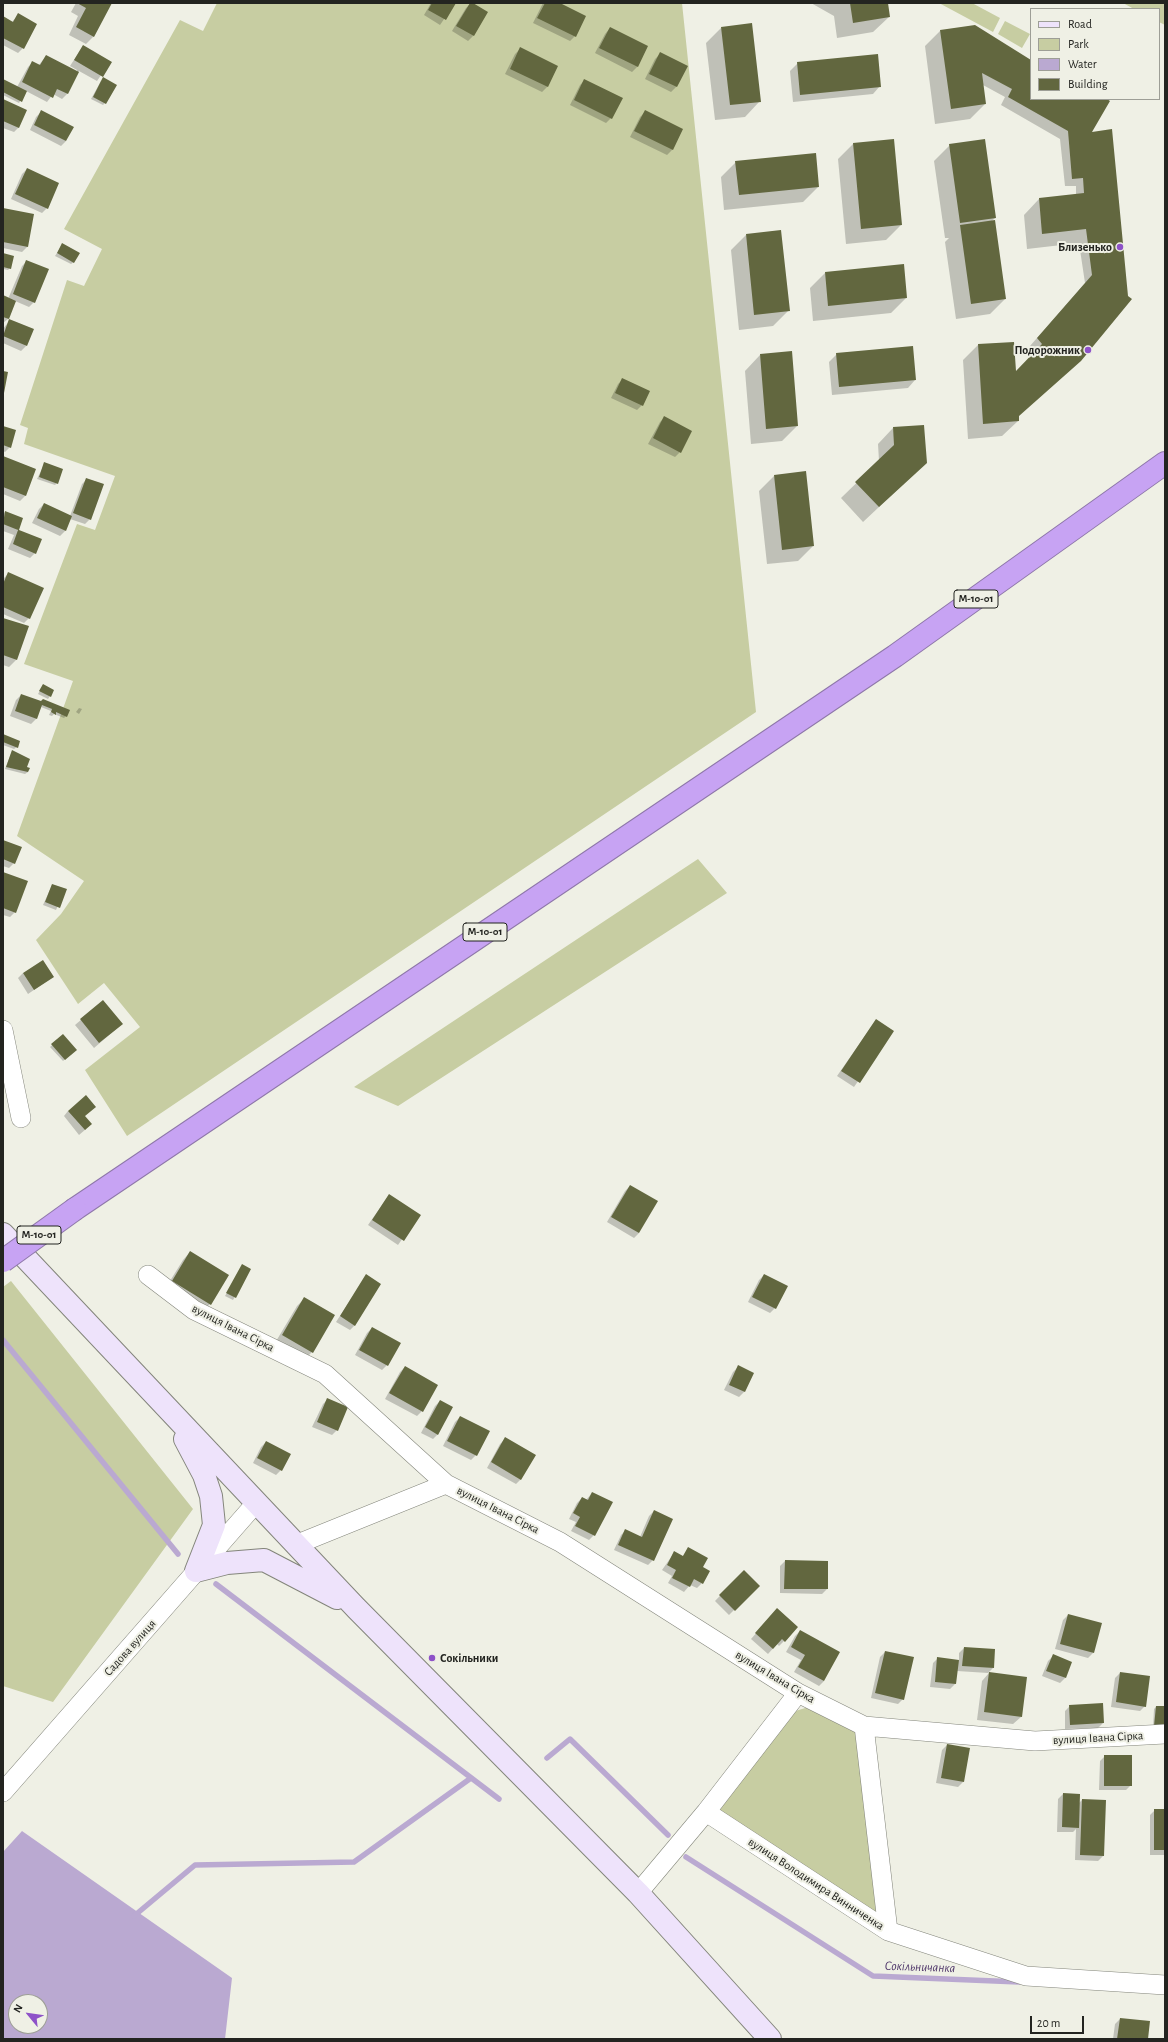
<!DOCTYPE html>
<html>
<head>
<meta charset="utf-8">
<style>
	body { margin:0 }
	#map { position:relative; width:1168px; height:2042px; overflow:hidden; background:#eff0e5; font-family:"Alegreya Sans",sans-serif }
	canvas { display:block }
	.frame { position:absolute; inset:0; border:4px solid #232420; pointer-events:none }
	.legend { position:absolute; left:1030px; top:8px; width:130px; height:92px; box-sizing:border-box; background:#eff0e5; border:1px solid #9d9e96; margin:0; padding:5px 7px; list-style:none; font-size:12px; color:#232420 }
	.legend li { display:flex; align-items:center; gap:8px; height:20px }
	.legend b { width:20px; border:1px solid #9d9e96 }
	.north { position:absolute; left:8px; top:1994px; width:40px; height:40px; box-sizing:border-box; background:#eff0e5; border:1px solid #9d9e96; border-radius:50%; rotate:299deg; font-size:11px; font-weight:700; line-height:16px; text-align:center; color:#232420 }
	.north::after { content:''; display:block; margin:auto; width:14px; height:18px; background:#8e52c8; clip-path:polygon(50% 0,100% 100%,50% 72%,0 100%) }
	.scale { position:absolute; left:1030px; top:2016px; width:54px; height:18px; box-sizing:border-box; border:2px solid #232420; border-top:0; padding-left:5px; font-size:12px; line-height:14px; white-space:nowrap; color:#232420; -webkit-text-stroke:3px #eff0e5; paint-order:stroke }
</style>
</head>
<body>
<div id="map">
<canvas width="1168" height="2042"></canvas>
<div class="frame"></div>
<ul class="legend">
<li><b style="height:5px;background:#eee3fb"></b>Road</li>
<li><b style="height:11px;background:#c7cda2"></b>Park</li>
<li><b style="height:11px;background:#baa9d1"></b>Water</li>
<li><b style="height:11px;background:#62673f"></b>Building</li>
</ul>
<div class="north">N</div>
<div class="scale">20 m</div>
</div>
<script>
const c = document.querySelector('canvas').getContext('2d');
c.lineJoin = 'round';
function fill(path, color) {
  c.fillStyle = color;
  c.fill(path, 'evenodd');
}
function shape(rows) {
  const path = new Path2D();
  for (const r of rows) {
    path.moveTo(r[0], r[1]);
    for (let i = 2; i < r.length; i += 2) path.lineTo(r[i], r[i + 1]);
  }
  return path;
}
function stroke(path, color, width, dash) {
  c.strokeStyle = color;
  c.lineWidth = width;
  c.lineCap = dash ? 'butt' : 'round';
  c.setLineDash(dash || []);
  c.stroke(path);
}
function label(font, color, halo, rows, align = 'center') {
  c.font = font + ' "Alegreya Sans",sans-serif';
  c.lineWidth = 4;
  c.setLineDash([]);
  c.textBaseline = 'middle';
  c.strokeStyle = halo;
  c.fillStyle = color;
  for (const [text, x, y, turn = 0] of rows) {
    c.save();
    c.translate(x, y);
    c.rotate((+turn || 0) * Math.PI / 180);
    c.textAlign = isNaN(turn) ? turn : align;
    if (halo) c.strokeText(text, 0, 0);
    c.fillText(text, 0, 0);
    c.restore();
  }
}
fill(shape([
	[217,3,682,3,756,712,127,1136,85,1070,140,1027,104,983,78,1004,36,940,61,914,84,881,17,836,73,681,24,664,77,524,95,530,115,476,24,444,28,428,20,425,67,280,84,286,102,249,64,229,180,20,203,31],
	[939,3,972,3,1000,18,993,32],
	[1123,3,1165,3,1165,25,1159,22,1159,9,1134,9],
	[1005,21,1030,34,1022,48,998,34],
	[698,859,727,893,398,1106,354,1087],
	[11,1281,193,1509,53,1702,3,1686,3,1287],
	[812,1706,854,1726,865,1746,883,1913,876,1921,718,1812,792,1712]
]), '#c7cda2');
fill(shape([
	[22,1831,232,1978,225,2039,3,2039,3,1852],
	[16,2002,40,2002,40,2026,16,2026]
]), '#baa9d1');
fill(shape([
	[76,3,111,3,94,36,86,44,69,35,78,16,71,12],
	[431,3,455,3,440,25,424,15],
	[471,3,473,36,468,41,452,31,466,8],
	[543,3,558,3,575,36,570,41,533,23],
	[811,3,887,3,889,17,873,32,837,38,834,16],
	[18,15,23,48,18,53,3,45,3,17,12,22],
	[975,26,1031,61,1031,99,1105,99,1091,133,1121,225,1018,416,1018,421,1002,436,968,439,963,360,978,345,1015,373,1035,353,1030,346,1085,283,1079,243,1027,249,1024,215,1039,199,1076,195,1076,186,1065,186,1060,139,1001,105,1005,97,983,85,985,104,970,119,935,124,925,46,940,31],
	[610,28,647,47,637,67,632,72,595,53,605,34],
	[721,28,760,101,745,117,715,120,706,43],
	[83,46,110,62,97,81,79,71,67,94,62,99,53,94,47,102,26,91,19,103,3,95,3,80,17,87,28,67,33,62,39,65,46,56,77,72,77,70,70,66],
	[520,49,557,67,547,87,542,92,505,74,515,54],
	[660,54,686,66,676,87,671,92,645,79,655,59],
	[798,63,880,86,873,94,793,102,790,71],
	[585,80,611,118,606,123,570,105,580,85],
	[101,81,105,103,103,105,91,99],
	[3,100,19,127,14,132,3,128],
	[41,112,66,141,61,146,30,130,36,117],
	[645,112,682,130,672,150,667,155,630,137,640,117],
	[893,140,901,225,886,240,846,244,838,159,853,144],
	[950,145,995,218,991,222,1005,299,990,314,956,319,945,242,949,238,945,238,934,161],
	[736,162,818,187,803,202,724,210,721,177],
	[27,169,47,208,42,213,11,199,22,174],
	[3,209,33,215,27,247,22,252,3,248],
	[746,235,788,311,773,326,739,330,731,250],
	[62,245,74,262,71,264,55,256],
	[3,254,10,268,8,270,3,269],
	[27,261,34,302,29,307,15,301,8,319,3,323,3,297,8,299,22,266],
	[825,273,906,298,891,313,813,321,810,288],
	[10,320,26,346,21,351,3,343,3,329],
	[837,354,915,380,908,388,832,395,829,362],
	[760,355,797,426,782,441,751,444,745,371],
	[623,379,642,405,637,410,611,398,618,384],
	[665,417,680,452,675,457,648,444,660,422],
	[3,427,10,447,5,452,3,451],
	[893,428,910,478,863,522,841,498,879,461,878,444],
	[3,457,35,469,25,496,20,501,3,494],
	[45,463,57,483,55,485,37,479],
	[774,476,813,546,798,561,767,564,759,491],
	[87,479,90,519,85,524,70,519,65,531,60,536,32,523,39,509,44,504,70,516,82,484],
	[5,512,22,519,17,530,41,540,35,553,30,558,8,549,14,535,3,531,3,514],
	[9,573,29,618,24,623,3,614,3,579],
	[3,619,16,660,9,667,3,665],
	[43,685,50,696,48,699,38,694],
	[21,695,40,702,66,716,64,718,54,714,52,716,49,715,51,711,41,707,36,719,31,724,10,716,16,700],
	[79,708,82,709,79,714,76,712],
	[3,735,17,747,14,749,3,745],
	[12,751,26,768,28,772,25,774,5,769],
	[3,841,14,863,9,868,3,866],
	[3,873,15,912,10,917,3,915],
	[52,885,65,890,56,910,43,905],
	[23,973,53,977,28,994,18,978],
	[103,1001,122,1024,94,1048,75,1025],
	[876,1020,893,1031,854,1087,837,1076],
	[63,1035,75,1050,63,1061,50,1047],
	[68,1111,84,1116,86,1129,79,1135,64,1116],
	[630,1186,639,1233,634,1238,607,1222,625,1191],
	[389,1195,419,1215,398,1245,368,1225],
	[190,1252,210,1304,202,1312,165,1289,183,1260],
	[242,1266,250,1270,233,1300,225,1296],
	[764,1275,775,1308,770,1313,748,1302,759,1280],
	[366,1276,355,1325,350,1330,336,1322],
	[305,1298,312,1352,304,1360,275,1343,297,1306],
	[372,1328,387,1365,382,1370,355,1355,367,1333],
	[405,1367,422,1411,417,1416,385,1399,400,1372],
	[738,1367,753,1373,744,1392,739,1397,724,1390,733,1372],
	[328,1399,337,1430,332,1435,312,1427,323,1404],
	[440,1401,438,1434,433,1439,421,1433,435,1406],
	[460,1417,476,1455,471,1460,443,1446,455,1422],
	[505,1439,521,1479,516,1484,487,1468,500,1444],
	[266,1442,281,1470,276,1475,253,1463,261,1447],
	[592,1493,594,1535,589,1540,571,1531,576,1522,569,1519,577,1503,582,1498,586,1500],
	[654,1511,653,1560,648,1565,614,1550,621,1535,626,1530,640,1537,649,1516],
	[689,1548,702,1568,702,1583,697,1588,690,1585,684,1592,668,1583,672,1576,662,1570,674,1553,682,1557],
	[785,1561,827,1589,822,1594,780,1593,780,1566],
	[744,1571,758,1586,729,1615,715,1601],
	[772,1615,784,1641,779,1646,777,1644,768,1654,751,1639],
	[1068,1615,1093,1653,1088,1658,1055,1649,1063,1620],
	[800,1631,824,1681,819,1686,794,1672,801,1660,786,1652,795,1636],
	[964,1648,993,1668,988,1673,957,1671,955,1684,950,1689,930,1687,933,1663,938,1658,959,1661,959,1653],
	[885,1652,903,1699,898,1704,871,1698,880,1657],
	[1053,1656,1065,1678,1060,1683,1042,1676,1048,1661],
	[989,1673,1021,1717,1013,1724,977,1720,982,1681],
	[1120,1673,1145,1706,1140,1711,1111,1707,1115,1678],
	[1070,1706,1103,1723,1098,1728,1065,1729,1065,1711],
	[1156,1707,1165,1707,1153,1728,1154,1709],
	[947,1745,963,1782,958,1787,936,1783,942,1750],
	[1105,1756,1131,1785,1126,1790,1099,1790,1100,1761],
	[1063,1794,1078,1804,1082,1800,1103,1856,1098,1861,1075,1860,1076,1829,1073,1832,1057,1832,1058,1799],
	[1155,1810,1165,1810,1165,1855,1150,1855,1150,1815],
	[1120,2019,1147,2039,1113,2039,1115,2024]
]), '#0003');
stroke(shape([
	[3,1340,178,1554],
	[216,1584,499,1799],
	[547,1758,570,1739,668,1835],
	[686,1857,873,1976,1019,1982],
	[134,1916,195,1865,354,1862,471,1778]
]), '#baa9d1', 5.5);
fill(shape([
	[77,3,112,3,94,37,76,27,86,8],
	[432,3,456,3,446,20,428,10],
	[470,3,473,3,488,12,474,36,456,26],
	[545,3,560,3,586,16,576,37,537,18],
	[850,3,888,3,890,17,853,23],
	[18,13,37,24,24,49,3,38,3,16,13,22],
	[752,23,761,102,730,105,721,27],
	[975,25,1031,60,1031,99,1107,99,1110,101,1092,132,1112,129,1128,296,1132,299,1081,361,1019,416,1019,421,983,424,978,344,1014,342,1016,371,1042,344,1037,338,1092,275,1086,229,1042,234,1039,198,1084,193,1083,178,1072,179,1068,131,1008,97,1012,89,982,73,986,104,951,109,940,30],
	[610,27,648,46,638,67,599,48],
	[83,45,112,62,103,77,74,60],
	[520,47,558,66,548,87,510,69],
	[660,52,688,66,677,87,649,74],
	[878,54,881,87,800,95,797,62],
	[46,55,79,72,68,94,57,89,53,98,22,82,32,61,40,65],
	[103,77,117,85,106,104,93,97],
	[3,79,27,91,22,102,3,92],
	[584,79,623,98,612,119,574,100],
	[3,99,27,110,19,128,3,121],
	[41,110,74,127,66,141,34,125],
	[645,110,683,129,673,150,634,131],
	[894,139,902,225,861,229,853,143],
	[985,139,996,218,960,223,949,144],
	[816,153,819,187,739,195,735,161],
	[27,168,59,183,48,209,15,194],
	[3,208,34,214,28,247,3,242],
	[995,220,1006,299,971,304,960,225],
	[781,230,790,311,754,315,746,234],
	[62,243,80,253,74,263,57,253],
	[3,253,14,256,11,269,3,267],
	[26,260,49,269,35,303,13,294],
	[904,264,907,298,828,306,825,272],
	[3,295,16,301,9,319,3,317],
	[9,319,34,329,27,346,3,336],
	[913,346,916,380,839,387,836,353],
	[792,351,798,426,766,429,760,354],
	[3,371,8,372,4,393,3,393],
	[622,378,650,391,643,406,615,393],
	[664,416,692,431,681,453,653,438],
	[924,425,927,463,879,507,855,482,894,445,893,427],
	[3,426,16,430,11,448,3,445],
	[3,456,36,469,26,496,3,487],
	[44,462,63,469,58,484,39,477],
	[806,471,814,546,782,550,774,475],
	[86,478,104,484,91,520,73,513],
	[44,503,72,516,66,531,37,518],
	[5,511,23,518,19,530,42,539,36,554,13,544,18,530,3,524],
	[8,572,44,588,30,619,3,607,3,584],
	[3,618,29,626,17,660,3,655],
	[43,684,54,690,51,697,39,691],
	[21,694,41,701,43,699,70,710,67,717,56,712,56,715,51,712,52,709,42,705,37,719,15,711],
	[3,734,20,741,18,748,3,742],
	[12,750,30,759,27,767,30,768,28,772,6,767],
	[3,840,22,847,15,864,3,859],
	[3,872,28,881,16,913,3,908],
	[52,884,67,889,60,908,45,902],
	[43,960,54,977,34,990,23,973],
	[103,1000,123,1024,99,1043,80,1019],
	[876,1019,894,1031,860,1083,841,1071],
	[63,1034,77,1050,65,1060,51,1044],
	[86,1095,96,1107,85,1116,92,1124,85,1130,68,1111],
	[630,1185,658,1201,639,1233,611,1217],
	[389,1194,421,1215,404,1241,372,1220],
	[190,1251,229,1275,211,1305,172,1281],
	[242,1264,251,1269,236,1298,226,1293],
	[366,1274,381,1284,355,1326,340,1316],
	[764,1274,788,1286,776,1309,752,1297],
	[304,1297,335,1315,313,1353,282,1335],
	[372,1327,401,1343,388,1366,359,1350],
	[738,1365,754,1373,745,1392,729,1385],
	[405,1366,438,1385,423,1412,389,1393],
	[327,1398,348,1407,338,1431,317,1422],
	[440,1400,453,1407,438,1435,425,1427],
	[460,1416,490,1431,477,1456,447,1441],
	[505,1437,536,1455,521,1480,491,1462],
	[266,1441,291,1454,282,1471,257,1458],
	[592,1492,613,1502,595,1536,575,1526,580,1517,573,1513,582,1497,588,1500],
	[654,1510,673,1519,654,1561,618,1545,625,1529,642,1537],
	[688,1547,708,1558,703,1567,710,1571,703,1584,694,1579,690,1587,672,1578,676,1570,667,1565,674,1551,683,1556],
	[785,1560,828,1561,828,1589,784,1589],
	[744,1570,760,1586,735,1611,719,1595],
	[777,1608,798,1627,785,1642,782,1639,773,1649,755,1633],
	[1068,1614,1102,1623,1094,1653,1060,1644],
	[800,1630,840,1652,824,1681,798,1667,805,1655,791,1647],
	[964,1647,995,1649,994,1668,962,1666],
	[885,1651,914,1657,904,1700,875,1693],
	[1053,1654,1072,1662,1066,1678,1046,1671],
	[937,1657,959,1660,956,1684,935,1682],
	[989,1672,1027,1677,1022,1717,984,1712],
	[1120,1672,1150,1676,1146,1707,1116,1702],
	[1103,1703,1104,1723,1070,1725,1069,1705],
	[1156,1706,1165,1706,1165,1727,1154,1726],
	[947,1744,970,1748,964,1782,941,1778],
	[1104,1755,1132,1755,1132,1786,1104,1786],
	[1063,1793,1080,1794,1079,1828,1062,1827],
	[1082,1799,1106,1800,1104,1856,1080,1855],
	[1154,1809,1165,1809,1165,1850,1154,1850],
	[1120,2018,1150,2021,1148,2039,1117,2039]
]), '#62673f');
const street = shape([
	[3,1030,21,1118],
	[148,1275,194,1310,325,1374,446,1484,560,1542,798,1693,864,1726,1035,1741,1165,1734],
	[295,1545,446,1484],
	[864,1726,888,1931],
	[3,1792,256,1503],
	[706,1812,888,1931,1026,1976,1165,1985],
	[638,1893,706,1812,798,1693]
]);
const secondary = shape([
	[3,1234,356,1608,638,1893,770,2039],
	[185,1439,204,1475,211,1496,214,1525,196,1571],
	[196,1571,227,1563,264,1560,337,1598]
]);
const highway = shape([
	[75,1209,895,656,1165,463]
]);
stroke(street, '#83857b', 20);
stroke(secondary, '#83857b', 24);
stroke(highway, '#8e77a9', 24);
stroke(street, '#fff', 19);
stroke(secondary, '#eee3fb', 22);
stroke(highway, '#c7a3f3', 22);
const highwayBridge = shape([
	[3,1261,75,1209]
]);
stroke(highwayBridge, '#8e77a9', 24, []);
stroke(highwayBridge, '#c7a3f3', 22);
for (const [x, y, r, color] of [
	[1120,247,4,"#8e52c8"],
	[1088,350,4,"#8e52c8"],
	[432,1658,4,"#8e52c8"]
]) {
  const dot = new Path2D();
  dot.arc(x, y, r, 0, 2 * Math.PI);
  c.fillStyle = color;
  c.fill(dot);
  stroke(dot, '#eff0e5', 1.5);
}
for (const [x, y, w] of [
	[976,599,44],
	[485,932,44],
	[39,1235,44]
]) {
  const box = new Path2D();
  box.roundRect(x - w / 2, y - 9, w, 18, 3);
  c.fillStyle = '#eff0e5';
  c.fill(box);
  stroke(box, '#232420', 1);
}
label('bold 11px', '#232420', null, [
	["М-10-01",976,599],
	["М-10-01",485,932],
	["М-10-01",39,1235]
]);
label('bold 12px', '#232420', '#eff0e5', [
	["Близенько",1112,247],
	["Подорожник",1080,350],
	["Сокільники",440,1658,"left"]
], 'right');
label('12px', '#232420', '#eff0e5', [
	["вулиця Івана Сірка",233,1328,27],
	["вулиця Івана Сірка",498,1510,27],
	["Садова вулиця",130,1648,-48],
	["вулиця Івана Сірка",775,1677,31],
	["вулиця Івана Сірка",1098,1738,-3],
	["вулиця Володимира Винниченка",816,1884,33]
]);
label('italic 13px', '#4d3468', '#eff0e5', [
	["Сокільничанка",920,1967,2]
]);
</script>
</body>
</html>
